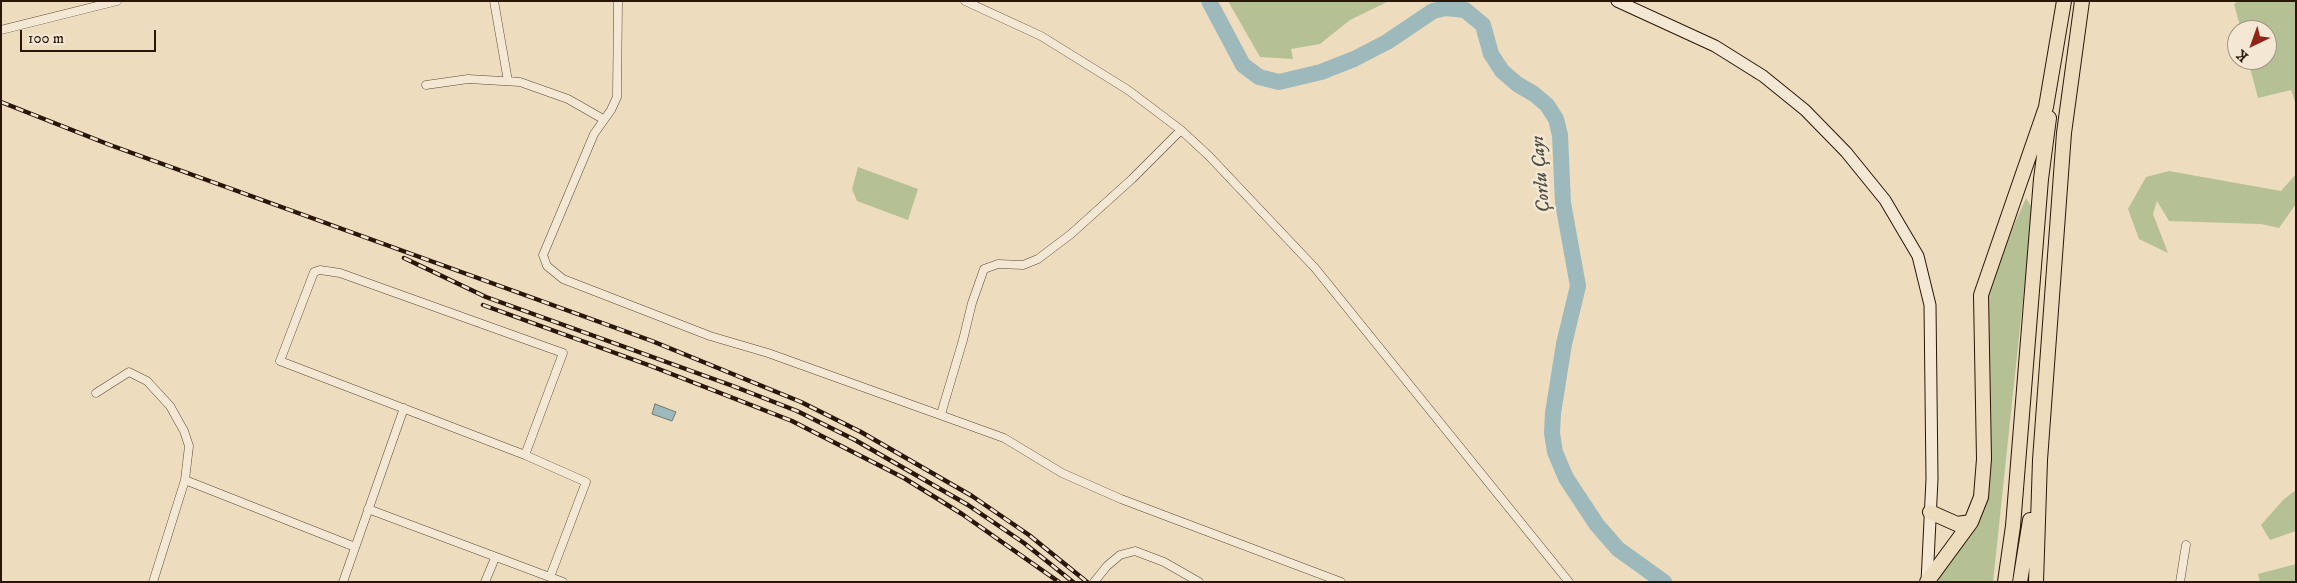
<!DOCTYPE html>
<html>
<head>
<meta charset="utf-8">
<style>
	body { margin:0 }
	#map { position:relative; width:2297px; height:583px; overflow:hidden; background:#eedcbf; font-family:"IM FELL DW Pica",serif }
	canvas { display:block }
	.frame { position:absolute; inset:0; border:2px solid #291607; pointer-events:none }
	.north { position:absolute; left:2227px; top:20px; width:50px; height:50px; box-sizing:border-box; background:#f4e8d5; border:1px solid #a39483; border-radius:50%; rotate:222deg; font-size:14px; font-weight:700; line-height:20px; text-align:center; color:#291607 }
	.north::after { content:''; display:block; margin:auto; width:18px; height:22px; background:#8f2418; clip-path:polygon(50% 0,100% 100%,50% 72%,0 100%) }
	.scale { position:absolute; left:20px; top:30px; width:136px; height:22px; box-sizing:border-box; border:2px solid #291607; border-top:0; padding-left:6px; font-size:15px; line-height:18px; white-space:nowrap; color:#291607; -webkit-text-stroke:4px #f4e8d5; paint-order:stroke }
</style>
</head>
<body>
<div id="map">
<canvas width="2297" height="583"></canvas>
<div class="frame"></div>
<div class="north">K</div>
<div class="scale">100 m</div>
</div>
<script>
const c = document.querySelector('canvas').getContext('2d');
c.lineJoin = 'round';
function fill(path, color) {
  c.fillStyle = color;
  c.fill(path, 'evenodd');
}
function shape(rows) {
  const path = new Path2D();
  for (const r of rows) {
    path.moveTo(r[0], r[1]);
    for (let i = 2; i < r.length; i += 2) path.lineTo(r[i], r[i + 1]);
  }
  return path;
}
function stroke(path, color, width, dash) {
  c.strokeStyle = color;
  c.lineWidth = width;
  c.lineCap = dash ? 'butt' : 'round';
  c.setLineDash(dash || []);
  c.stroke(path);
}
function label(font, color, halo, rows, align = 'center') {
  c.font = font + ' "IM FELL DW Pica",serif';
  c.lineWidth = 5;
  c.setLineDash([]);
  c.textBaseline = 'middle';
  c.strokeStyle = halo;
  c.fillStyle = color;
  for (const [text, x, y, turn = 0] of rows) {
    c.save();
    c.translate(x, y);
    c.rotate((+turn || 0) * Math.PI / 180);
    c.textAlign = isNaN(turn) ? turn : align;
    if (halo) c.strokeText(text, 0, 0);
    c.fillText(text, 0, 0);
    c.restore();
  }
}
fill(shape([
	[1228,1,1389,1,1350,20,1320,44,1291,49,1293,59,1260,57],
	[2238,1,2296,1,2296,105,2291,90,2258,98,2248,60,2267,60,2267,30,2241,30,2234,4],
	[858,167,918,189,908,220,857,201,852,189],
	[2169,171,2281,191,2296,174,2296,204,2279,228,2261,224,2169,221,2157,201,2153,214,2168,253,2139,239,2128,209,2146,177],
	[2026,198,2031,206,2031,224,1993,582,1939,582,1939,574,1978,526,1982,503,1985,304,1991,277],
	[2296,490,2296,531,2270,540,2261,525,2283,500],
	[2296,564,2296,582,2260,582,2258,574]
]), '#b5c195');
const water = shape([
	[655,404,676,412,672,421,652,414,655,404]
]);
fill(water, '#9db9bb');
stroke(water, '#6f7873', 1);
stroke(shape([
	[1209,1,1243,65,1259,77,1279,82,1321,72,1354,59,1387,42,1433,11,1446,8,1465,10,1483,25,1491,54,1502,71,1517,84,1534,94,1547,105,1556,119,1560,135,1563,203,1578,286,1564,344,1553,413,1552,433,1555,452,1566,478,1597,525,1618,549,1664,582]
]), '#9db9bb', 16);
const street = shape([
	[494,1,508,81],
	[618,1,617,97,611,110,594,134,546,248,543,255,547,266,563,279,710,336,768,353,1004,438,1062,473,1121,499,1341,582],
	[965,1,1041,36,1128,90,1181,130,1209,156,1315,268,1569,582],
	[1,30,117,1],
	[426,85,468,79,520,82,568,99,603,119],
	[96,393,129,372,147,381,170,406,184,431,189,446,185,480,153,582],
	[941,414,963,340,972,303,984,269,998,264,1023,265,1038,259,1071,234,1132,179,1181,130],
	[525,455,280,361,314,272,320,270,340,273,563,353,525,455,586,482,550,577],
	[185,480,355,547],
	[368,509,563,582],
	[343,582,404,408],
	[485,582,495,558],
	[1094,582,1107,566,1120,555,1135,551,1164,562,1199,582],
	[2180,582,2186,545]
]);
const secondary = shape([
	[1617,1,1715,46,1763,76,1805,110,1846,152,1885,200,1918,256,1930,305,1932,479,1927,582]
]);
const highway = shape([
	[1930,512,1957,524,1971,522],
	[1927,582,1971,522,1981,497,1984,459,1981,295,2046,107,2064,1],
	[2005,582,2013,526,2041,179,2049,118],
	[2020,582,2030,520],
	[2036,582,2040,460,2064,133,2082,1]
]);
stroke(street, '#5a4835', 9);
stroke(secondary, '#291607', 13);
stroke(highway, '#291607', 16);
stroke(street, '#f4e8d5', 8);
stroke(secondary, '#f4e8d5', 11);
stroke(highway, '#eedcbf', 14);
const rail = shape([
	[1,102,110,145,652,341,801,402,861,432,972,496,1029,535,1087,582],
	[404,258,486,297,733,386,797,411,855,440,968,505,1024,543,1073,582],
	[483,305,651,366,792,421,904,478,962,514,1059,582]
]);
stroke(rail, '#291607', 4.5);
stroke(rail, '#f4e8d5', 2.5, [8]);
label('italic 19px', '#524f46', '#f4e8d5', [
	["Çorlu Çayı",1542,174,-95]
]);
</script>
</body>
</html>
